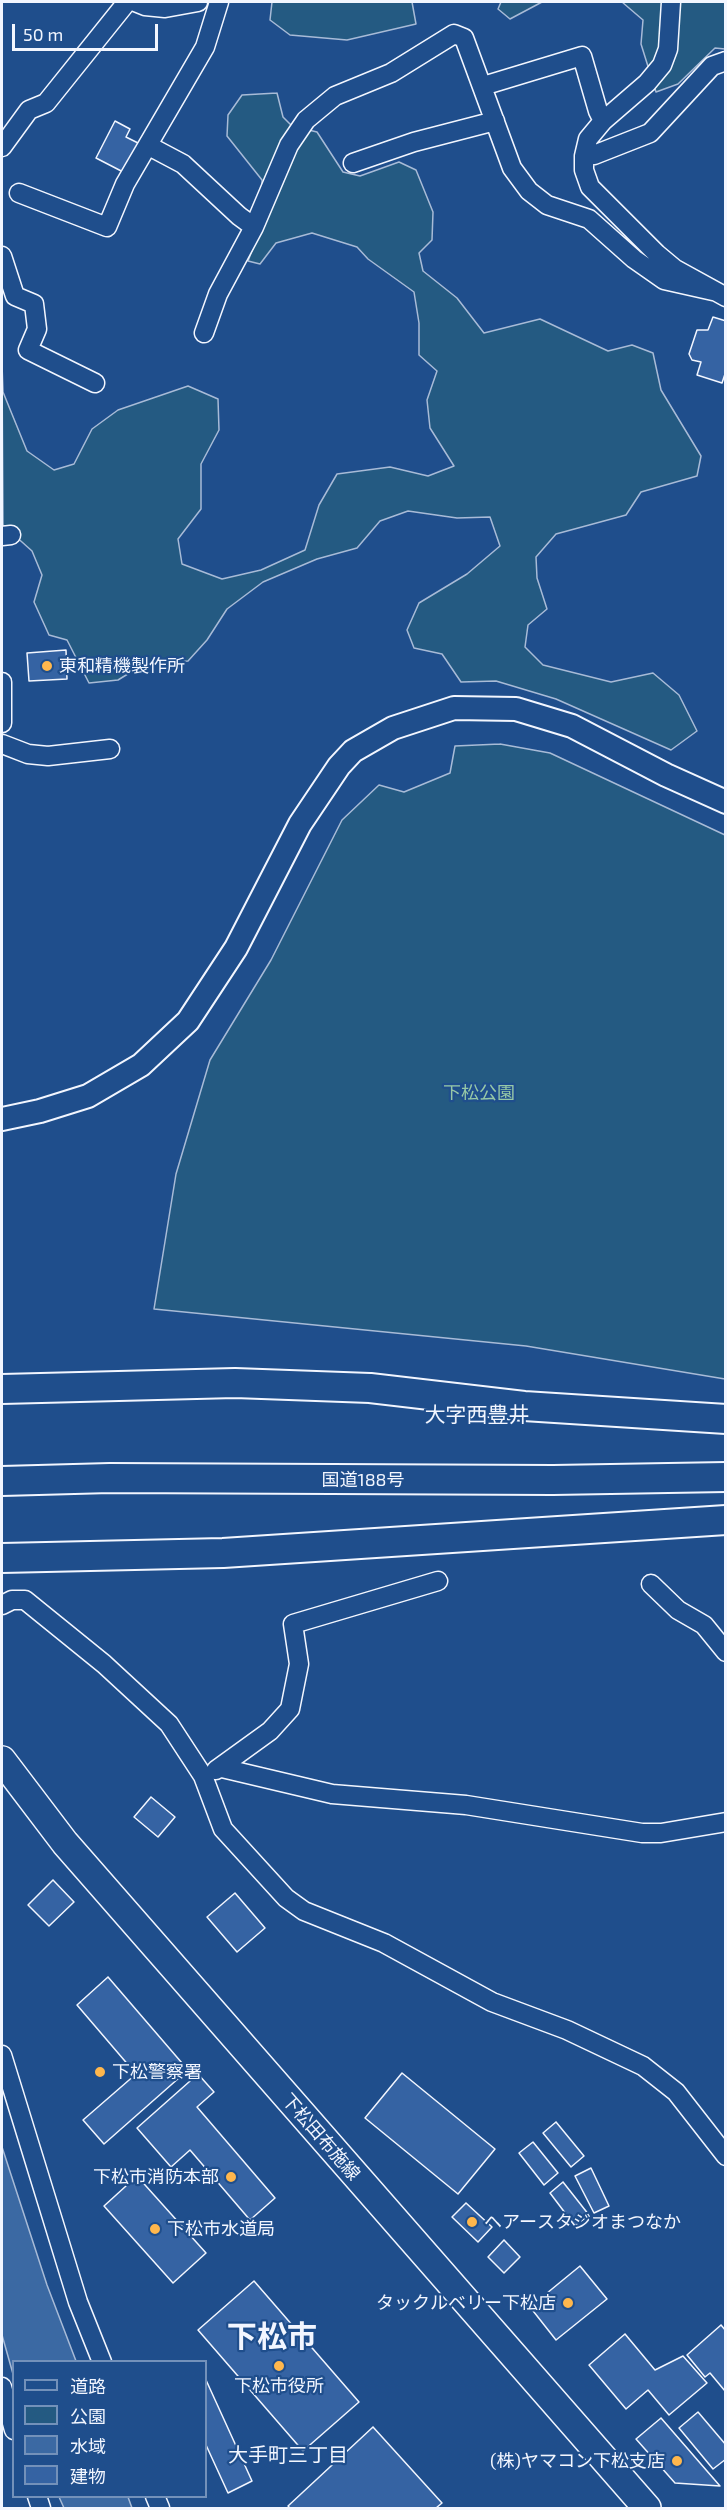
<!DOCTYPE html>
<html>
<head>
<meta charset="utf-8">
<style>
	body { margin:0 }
	#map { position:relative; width:727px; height:2510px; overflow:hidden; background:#1f4e8c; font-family:"Exo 2","Noto Sans JP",sans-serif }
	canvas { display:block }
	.frame { position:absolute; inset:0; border:3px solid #f2f6ff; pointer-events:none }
	.legend { position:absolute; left:12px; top:2360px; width:195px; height:138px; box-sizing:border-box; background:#1f4e8c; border:2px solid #7391ba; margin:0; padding:8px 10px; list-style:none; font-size:18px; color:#f2f6ff }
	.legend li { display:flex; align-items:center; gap:12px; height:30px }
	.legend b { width:30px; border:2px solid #7391ba }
	.scale { position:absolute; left:12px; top:24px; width:146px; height:27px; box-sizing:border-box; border:3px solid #f2f6ff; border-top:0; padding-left:8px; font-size:18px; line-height:21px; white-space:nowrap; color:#f2f6ff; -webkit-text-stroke:4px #1f4e8c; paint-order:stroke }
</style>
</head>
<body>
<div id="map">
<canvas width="727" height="2510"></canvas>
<div class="frame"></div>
<ul class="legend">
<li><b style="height:8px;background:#1f4e8c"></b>道路</li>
<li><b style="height:16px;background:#245a82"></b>公園</li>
<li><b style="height:16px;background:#3b69a3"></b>水域</li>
<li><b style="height:16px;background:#3563a3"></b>建物</li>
</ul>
<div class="scale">50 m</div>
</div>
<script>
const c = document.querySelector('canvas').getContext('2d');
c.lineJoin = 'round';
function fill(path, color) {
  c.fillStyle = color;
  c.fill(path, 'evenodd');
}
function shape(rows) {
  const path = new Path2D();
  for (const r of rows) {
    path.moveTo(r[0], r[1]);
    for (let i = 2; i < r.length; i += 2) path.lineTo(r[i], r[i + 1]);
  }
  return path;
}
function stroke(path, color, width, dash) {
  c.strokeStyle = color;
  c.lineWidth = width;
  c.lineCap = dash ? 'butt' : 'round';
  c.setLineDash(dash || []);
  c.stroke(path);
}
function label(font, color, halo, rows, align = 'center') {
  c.font = font + ' "Exo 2","Noto Sans JP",sans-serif';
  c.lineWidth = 4.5;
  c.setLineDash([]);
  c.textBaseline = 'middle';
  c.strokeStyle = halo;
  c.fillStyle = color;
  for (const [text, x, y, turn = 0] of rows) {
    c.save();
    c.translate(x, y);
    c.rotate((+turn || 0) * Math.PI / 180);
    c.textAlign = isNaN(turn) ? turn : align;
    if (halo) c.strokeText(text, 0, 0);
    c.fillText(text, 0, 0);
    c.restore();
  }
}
const green = shape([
	[272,2,412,2,416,24,347,40,290,35,270,20,272,2],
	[501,2,542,2,510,19,498,9,501,2],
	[622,2,725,2,725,49,715,48,678,84,656,92,641,44,643,20,622,2],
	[277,93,283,117,292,126,317,132,343,172,360,176,399,162,416,170,433,212,432,240,419,253,423,271,457,298,484,333,540,319,608,351,632,345,653,353,661,390,701,456,697,476,641,492,626,515,556,534,536,557,537,578,547,609,528,625,525,647,543,665,611,682,653,673,679,695,697,731,671,750,556,699,496,681,461,682,442,654,414,648,407,630,419,603,467,574,500,546,490,517,457,518,408,511,380,521,357,548,317,559,263,582,227,609,207,640,188,661,144,664,118,680,89,683,67,640,49,635,34,602,42,575,32,551,3,525,2,364,3,392,27,451,54,470,74,464,92,429,118,410,188,386,218,399,219,430,201,464,201,509,178,539,182,564,222,579,261,570,305,550,319,505,337,474,390,467,428,476,454,466,430,428,427,400,437,371,419,355,419,323,414,292,368,259,357,247,312,233,276,243,260,264,248,261,263,222,262,180,227,136,228,115,242,95,277,93],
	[500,744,550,753,725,835,725,1379,526,1346,154,1309,176,1174,210,1060,271,960,342,820,379,785,404,792,450,773,455,746,500,744]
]);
fill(green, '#245a82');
stroke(green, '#a8bbd7', 1.5);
const water = shape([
	[2,2147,47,2285,76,2361,14,2362,13,2374,2,2335,2,2147],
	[59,2497,128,2497,132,2508,64,2508,59,2497]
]);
fill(water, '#3b69a3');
stroke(water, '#a8bbd7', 1.5);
const building = shape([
	[115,121,130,129,126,137,142,145,127,174,96,158,115,121],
	[713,317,726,321,726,371,722,383,697,375,701,362,692,360,689,354,697,330,708,330,713,317],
	[66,650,67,679,29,681,27,653,66,650],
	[151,1797,175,1817,158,1837,134,1817,151,1797],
	[53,1880,74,1902,49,1926,28,1905,53,1880],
	[235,1893,265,1928,237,1952,207,1917,235,1893],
	[108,1977,188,2070,104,2144,83,2120,136,2074,77,2005,108,1977],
	[402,2073,495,2149,458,2194,365,2118,402,2073],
	[198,2074,214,2092,197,2107,275,2198,250,2220,190,2150,171,2167,137,2128,198,2074],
	[556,2122,584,2156,571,2167,543,2133,556,2122],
	[533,2142,558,2173,544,2185,519,2153,533,2142],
	[591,2168,609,2206,594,2213,575,2176,591,2168],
	[137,2176,206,2253,173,2283,104,2206,137,2176],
	[563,2182,589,2215,575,2226,550,2193,563,2182],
	[466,2203,492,2227,478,2242,452,2217,466,2203],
	[504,2240,520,2257,504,2273,488,2257,504,2240],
	[580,2266,607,2299,556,2340,530,2307,580,2266],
	[254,2281,359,2402,303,2451,198,2330,254,2281],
	[721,2325,726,2331,725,2391,710,2373,705,2377,687,2355,721,2325],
	[625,2334,655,2370,683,2356,707,2383,669,2415,648,2390,626,2409,589,2365,625,2334],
	[206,2380,252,2481,228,2493,206,2445,206,2380],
	[698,2412,726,2445,726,2459,713,2469,679,2428,698,2412],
	[661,2418,720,2486,675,2483,636,2439,661,2418],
	[373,2427,442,2503,436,2508,290,2508,288,2506,373,2427]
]);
fill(building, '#3563a3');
stroke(building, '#f2f6ff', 1.5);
const minor = shape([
	[135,2,145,6,165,8,198,2],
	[671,2,668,49,662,65,647,83,603,121,588,139,584,156,584,170,590,187,657,254,675,269,726,297],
	[483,86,582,56,598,111,603,121],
	[149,146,183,164,239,216,254,227],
	[2,147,29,110,46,103,127,2],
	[584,156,594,155,650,133,712,66,726,61],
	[353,163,414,142,495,121],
	[19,193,107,227,125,184,205,47,219,2],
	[2,256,15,296,34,304,37,329,28,350,95,383],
	[204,333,218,294,254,227,289,145,306,120,335,96,391,73,454,34,464,38,512,168,529,191,547,205,589,219,634,259,664,280,713,291],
	[2,536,11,535],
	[2,682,2,723],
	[2,744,28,754,48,756,110,749],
	[651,1584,678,1610,704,1625,726,1652],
	[2,1605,12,1600,25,1600,104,1664,169,1724,203,1776,223,1829,286,1898,304,1911,384,1943,492,2002,567,2030,643,2066,676,2092,726,2156],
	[222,1768,332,1794,466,1805,642,1833,661,1833,726,1822],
	[216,1770,270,1731,290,1709,299,1664,293,1624,438,1581],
	[2,2055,78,2302,102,2362],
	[2,2387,14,2430],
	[37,2496,41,2508],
	[155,2496,160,2508]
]);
const tertiary = shape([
	[2,1119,40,1111,88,1096,141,1065,188,1021,236,948,300,824,339,766,353,751,393,728,454,708,516,709,572,726,666,775,726,802]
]);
const primary = shape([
	[2,1760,65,1843,647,2508]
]);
const trunk = shape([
	[2,1389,235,1383,370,1388,524,1406,726,1419],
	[2,1481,110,1478,553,1480,726,1477],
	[2,1558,223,1553,726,1520]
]);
stroke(minor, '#f2f6ff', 21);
stroke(tertiary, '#f2f6ff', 26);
stroke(primary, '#f2f6ff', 30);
stroke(trunk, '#f2f6ff', 32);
stroke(minor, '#1f4e8c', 18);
stroke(tertiary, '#1f4e8c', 22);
stroke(primary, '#1f4e8c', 27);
stroke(trunk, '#1f4e8c', 28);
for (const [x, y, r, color] of [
	[47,666,6,"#ffb74d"],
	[100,2072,6,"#ffb74d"],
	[231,2177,6,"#ffb74d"],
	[472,2222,6,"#ffb74d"],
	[155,2229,6,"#ffb74d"],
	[568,2303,6,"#ffb74d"],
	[279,2366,6,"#ffb74d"],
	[677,2461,6,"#ffb74d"]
]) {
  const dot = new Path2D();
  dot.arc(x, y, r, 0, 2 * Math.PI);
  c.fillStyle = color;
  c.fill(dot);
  stroke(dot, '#1f4e8c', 2);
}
label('18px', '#f2f6ff', '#1f4e8c', [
	["東和精機製作所",59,666],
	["下松警察署",112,2072],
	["下松市消防本部",219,2177,"right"],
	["ヘアースタジオまつなか",484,2222],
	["下松市水道局",167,2229],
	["タックルベリー下松店",556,2303,"right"],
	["下松市役所",279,2386,"center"],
	["(株)ヤマコン下松支店",665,2461,"right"]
], 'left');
label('18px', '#97c8a6', '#1f4e8c', [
	["下松公園",479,1093]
]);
label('18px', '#f2f6ff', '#1f4e8c', [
	["国道188号",363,1480],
	["下松田布施線",321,2137,49]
]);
label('20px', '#f2f6ff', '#1f4e8c', [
	["大手町三丁目",288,2455]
]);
label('21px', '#f2f6ff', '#1f4e8c', [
	["大字西豊井",477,1415]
]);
label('bold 30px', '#f2f6ff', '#1f4e8c', [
	["下松市",272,2337]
]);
</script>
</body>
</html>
